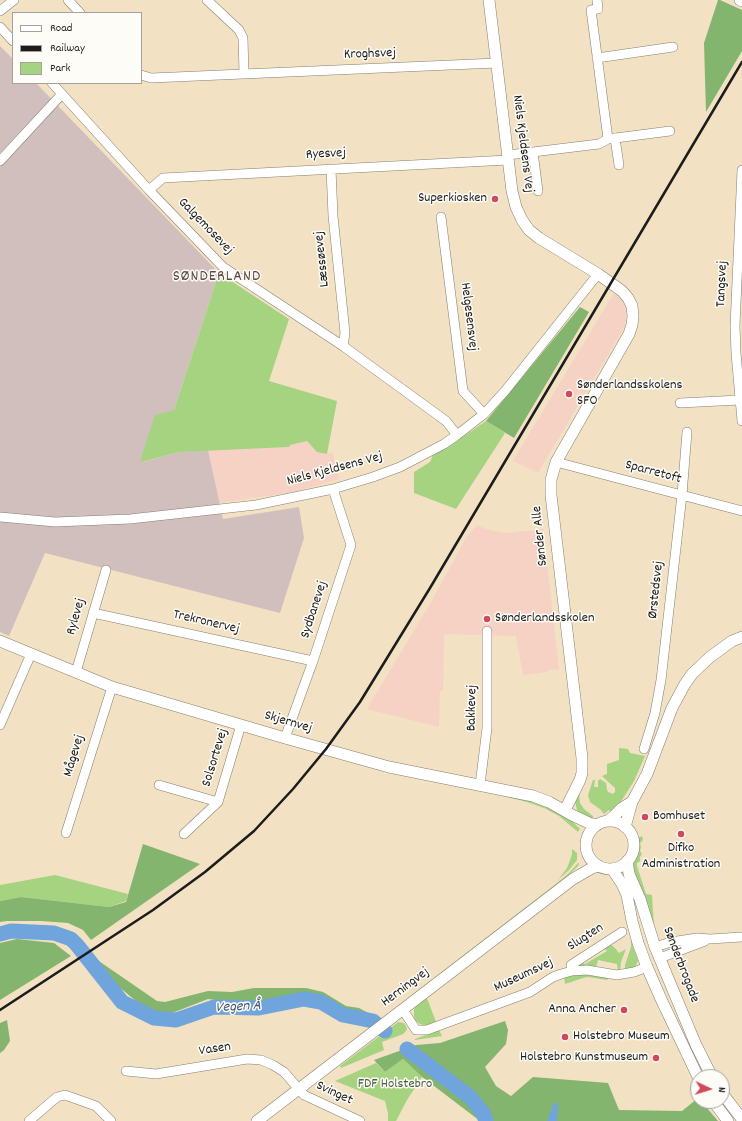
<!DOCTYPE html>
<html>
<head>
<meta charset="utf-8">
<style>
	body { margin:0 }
	#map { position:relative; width:742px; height:1121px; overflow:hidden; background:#f2e1c3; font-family:Dekko,sans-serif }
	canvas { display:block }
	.legend { position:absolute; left:12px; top:12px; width:130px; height:72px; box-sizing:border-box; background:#fdfcf7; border:1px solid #a3a29f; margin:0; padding:5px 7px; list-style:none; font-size:12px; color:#1c1c1c }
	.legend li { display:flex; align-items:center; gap:8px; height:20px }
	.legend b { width:20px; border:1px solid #a3a29f }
	.north { position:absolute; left:690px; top:1069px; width:40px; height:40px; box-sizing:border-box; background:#fdfcf7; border:1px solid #a3a29f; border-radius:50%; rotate:94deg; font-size:11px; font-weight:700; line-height:16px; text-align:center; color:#1c1c1c }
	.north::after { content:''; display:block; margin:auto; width:14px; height:18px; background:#d1495b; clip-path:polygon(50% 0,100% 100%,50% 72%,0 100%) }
</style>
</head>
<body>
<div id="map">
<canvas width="742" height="1121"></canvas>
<ul class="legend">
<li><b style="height:5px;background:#fff"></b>Road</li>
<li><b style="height:5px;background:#1c1c1c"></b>Railway</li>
<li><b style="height:11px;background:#a6d380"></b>Park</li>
</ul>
<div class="north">N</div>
</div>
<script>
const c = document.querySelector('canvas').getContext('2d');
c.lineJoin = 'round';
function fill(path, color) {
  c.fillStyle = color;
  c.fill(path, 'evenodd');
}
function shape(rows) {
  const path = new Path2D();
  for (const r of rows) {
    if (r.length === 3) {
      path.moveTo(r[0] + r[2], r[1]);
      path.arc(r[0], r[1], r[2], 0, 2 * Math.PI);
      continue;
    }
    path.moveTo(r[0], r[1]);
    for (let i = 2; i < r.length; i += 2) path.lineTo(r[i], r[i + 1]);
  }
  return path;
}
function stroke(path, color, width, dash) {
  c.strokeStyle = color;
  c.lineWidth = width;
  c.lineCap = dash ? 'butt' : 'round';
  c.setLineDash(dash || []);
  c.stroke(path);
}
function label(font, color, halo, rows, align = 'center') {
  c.font = font + ' Dekko,sans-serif';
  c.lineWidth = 3;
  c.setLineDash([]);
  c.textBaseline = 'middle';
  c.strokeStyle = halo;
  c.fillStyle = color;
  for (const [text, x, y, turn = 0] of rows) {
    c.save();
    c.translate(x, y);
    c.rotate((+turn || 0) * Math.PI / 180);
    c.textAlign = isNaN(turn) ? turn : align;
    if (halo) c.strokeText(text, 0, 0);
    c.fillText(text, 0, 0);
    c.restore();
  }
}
fill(shape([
	[614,293,622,300,625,306,626,313,625,326,538,473,513,461],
	[307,441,327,454,332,452,340,479,294,492,219,503,208,450,289,447,290,445],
	[477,525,486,529,499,532,509,533,543,529,559,669,549,670,547,672,523,675,516,636,444,634,443,691,440,691,439,727,367,709,430,604,466,538]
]), '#f6d2c4');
fill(shape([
	[0,46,13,59,13,83,36,83,219,273,174,410,143,462,179,452,208,450,223,519,299,507,304,538,280,613,45,553,9,636,0,632]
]), '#d1bfbe');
fill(shape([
	[219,273,289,319,269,381,337,401,327,454,317,452,307,441,290,445,289,447,179,452,142,462,141,458,155,415,174,410],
	[486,421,505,433,456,509,414,493,414,472,430,462,433,455,460,439],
	[619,748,628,749,630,753,645,756,634,781,618,806,611,812,609,810,604,814,601,810,590,802,588,795,593,780,595,780,594,787,598,787,598,781,600,779,606,783,607,790,608,792,613,794,615,792,615,788,602,776,607,774,607,764,619,760],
	[579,792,580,803,584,809,593,816,593,819,584,817,577,810,575,801],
	[503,795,538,802,571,820,580,829,578,832,559,816,544,808,527,802,503,796],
	[642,836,643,840,640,843,641,847,640,851,642,854,640,857,640,861,637,863,637,866,646,894,652,895,654,927,635,875,633,867,639,848,638,838],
	[572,849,577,853,577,860,569,870,558,880,567,868,569,863,572,854],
	[578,863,579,863,578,866,570,874,408,999,408,998,557,883,569,873],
	[55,875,128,894,126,901,109,907,21,897,0,901,0,885],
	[631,931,632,932,632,944,638,961,635,967,625,971,625,965,631,947],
	[609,943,615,948,619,953,626,949,621,962,620,971,618,971,617,964,598,960,596,967,595,967,583,966,575,966,580,961,585,964,607,951,603,947],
	[579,974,589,975,608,978,607,980,588,977,583,978,565,984,564,977],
	[438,988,439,989,427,998,436,1022,426,1026,420,1024,415,1020,414,1017,414,1009,416,1006],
	[398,1022,404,1023,407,1028,406,1031,403,1034,382,1042,384,1050,341,1068,340,1066],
	[439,1030,442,1036,415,1040,415,1039],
	[403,1059,422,1077,407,1100,396,1121,388,1121,388,1113,385,1101,335,1081,376,1063,385,1072]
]), '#a6d380');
fill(shape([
	[718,0,720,0,742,10,742,51,706,112,704,43],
	[580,307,589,312,514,438,486,421],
	[143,844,200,864,91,940,83,930,68,923,41,921,7,921,0,922,0,901,21,897,109,907,126,902],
	[17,939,54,943,71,956,0,1000,0,943],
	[93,957,157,1001,165,1002,208,991,232,992,254,988,306,988,323,992,346,1006,359,1008,378,1018,372,1017,364,1013,352,1013,342,1009,322,996,302,994,255,1004,245,1004,208,999,172,1013,165,1014,154,1011,136,1001,119,987],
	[7,1020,10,1041,4,1050,0,1053,0,1023],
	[505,1021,508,1030,506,1044,485,1067,496,1086,511,1096,533,1077,608,1083,619,1110,682,1111,698,1098,698,1101,701,1101,718,1121,480,1121,421,1076,403,1059,385,1072,374,1060,416,1045,440,1043]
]), '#84b56e');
fill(shape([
	[555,1102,558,1104,557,1121,547,1121,554,1103]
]), '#70a4dc');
stroke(shape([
	[0,934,11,931,54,933,71,939,77,945,122,1002,154,1018,176,1020,214,1007,259,1008,304,999,321,1002,343,1015,373,1021,385,1031],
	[407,1049,470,1097,483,1113,486,1121]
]), '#70a4dc', 15);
const minor = shape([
	[68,0,80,13],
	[207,0,239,30,243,38,244,74],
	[597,0,598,9,591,10,608,139,670,131],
	[0,11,14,0],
	[0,27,13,41],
	[597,58,673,47],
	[141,75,151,78,497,63],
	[52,83,149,190,223,267,343,346,446,421,457,435],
	[615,138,619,165],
	[533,152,538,191],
	[508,155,599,144,608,139],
	[0,161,62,94],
	[331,169,333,216,345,333,343,346],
	[742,170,735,326,736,353,742,421],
	[149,190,163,178,508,160],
	[441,217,463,391,484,414],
	[680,403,740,400],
	[556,462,742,511],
	[0,517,55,522,130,519,256,505,333,489,373,477,400,467,444,444,457,435,484,414,505,391,598,274],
	[93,613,313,661],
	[76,672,106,570],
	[0,725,31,654],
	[285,738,313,661,351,545,333,489],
	[644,749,655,713,661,680,682,495,687,432],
	[159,785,218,802],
	[480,785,487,728,487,631],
	[66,833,112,687],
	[184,834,218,802,241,725],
	[655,947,671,942,697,938,710,939,742,937],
	[660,958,705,941],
	[572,971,571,965,622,932],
	[403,1010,416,1030,427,1030,530,992,553,977,561,974,572,971,587,970,617,975,634,972,647,967],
	[126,1071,156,1074,247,1059,261,1060,273,1065,284,1072,304,1095,360,1121],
	[29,1121,57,1097,65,1095,96,1106,111,1121]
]);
const tertiary = shape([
	[489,0,512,191,516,207,522,220,529,230,539,238,598,274,622,291,628,298,632,306,633,316,632,325,629,334,556,462,551,480,551,495,582,758,582,773,580,780,565,810],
	[740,0,742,1],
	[0,641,112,687,285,738,389,767,533,796,549,802,572,815,589,823,597,825],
	[608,821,615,815,622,808,632,802],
	[610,845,24],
	[625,827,632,802,647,774,672,708,685,684,692,674,710,657,732,641,742,637],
	[627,861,629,874,640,899,655,947,696,1045,712,1077],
	[612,869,622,884,627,895,632,921,638,943,647,967,661,999,698,1077],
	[722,1093,742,1119],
	[713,1101,728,1121],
	[257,1121,573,879,592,868,599,866]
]);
stroke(minor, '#877e70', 10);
stroke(tertiary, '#877e70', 12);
stroke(minor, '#fff', 9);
stroke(tertiary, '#fff', 11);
stroke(shape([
	[0,1010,153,910,205,872,254,831,293,789,326,749,360,702,430,588,742,62]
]), '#1c1c1c', 2.5);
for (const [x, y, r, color] of [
	[495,199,4,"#d1495b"],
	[569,394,4,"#d1495b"],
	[487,619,4,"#d1495b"],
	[645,817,4,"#d1495b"],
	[681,834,4,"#d1495b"],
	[624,1010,4,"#d1495b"],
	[565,1037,4,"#d1495b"],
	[656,1058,4,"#d1495b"]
]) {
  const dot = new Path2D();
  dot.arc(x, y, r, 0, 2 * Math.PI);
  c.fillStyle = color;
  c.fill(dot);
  stroke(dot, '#fdfcf7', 1.5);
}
label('14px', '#1c1c1c', '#fdfcf7', [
	["Kroghsvej",370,55,-2],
	["Niels Kjeldsens Vej",522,144,83],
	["Ryesvej",326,155,-3],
	["Galgemosevej",205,227,46],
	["Læssøevej",323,259,-96],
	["Tangsvej",723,284,-88],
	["Helgesensvej",468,317,83],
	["Niels Kjeldsens Vej",335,470,-15],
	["Sparretoft",653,473,15],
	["Sønder Alle",541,536,-96],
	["Ørstedsvej",657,590,-84],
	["Sydbanevej",315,610,-72],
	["Rylevej",77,617,-74],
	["Trekronervej",206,623,13],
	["Bakkevej",473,708,-89],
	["Skjernvej",288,723,16],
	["Mågevej",75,756,-73],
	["Solsortevej",216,758,-73],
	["Slugten",586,938,-33],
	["Sønderbrogade",680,965,69],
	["Museumsvej",524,976,-25],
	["Herningvej",406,988,-37],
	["Vasen",215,1050,-9],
	["Svinget",334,1094,25]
]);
label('14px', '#1c1c1c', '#fdfcf7', [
	["Superkiosken",487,199,"right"],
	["Sønderlandsskolens",577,386],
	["SFO",577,402],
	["Sønderlandsskolen",495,619],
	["Bomhuset",653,817],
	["Difko",681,849,"center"],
	["Administration",681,865,"center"],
	["Anna Ancher",616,1010,"right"],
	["Holstebro Museum",573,1037],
	["Holstebro Kunstmuseum",648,1058,"right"]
], 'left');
label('14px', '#4c5c3f', '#fdfcf7', [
	["FDF Holstebro",395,1085]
]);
label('italic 15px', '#425972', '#fdfcf7', [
	["Vegen Å",238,1008,-3]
]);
c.letterSpacing = '1px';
label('16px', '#5e4846', '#fdfcf7', [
	["SØNDERLAND",217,278]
]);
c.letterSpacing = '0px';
</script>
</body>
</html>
